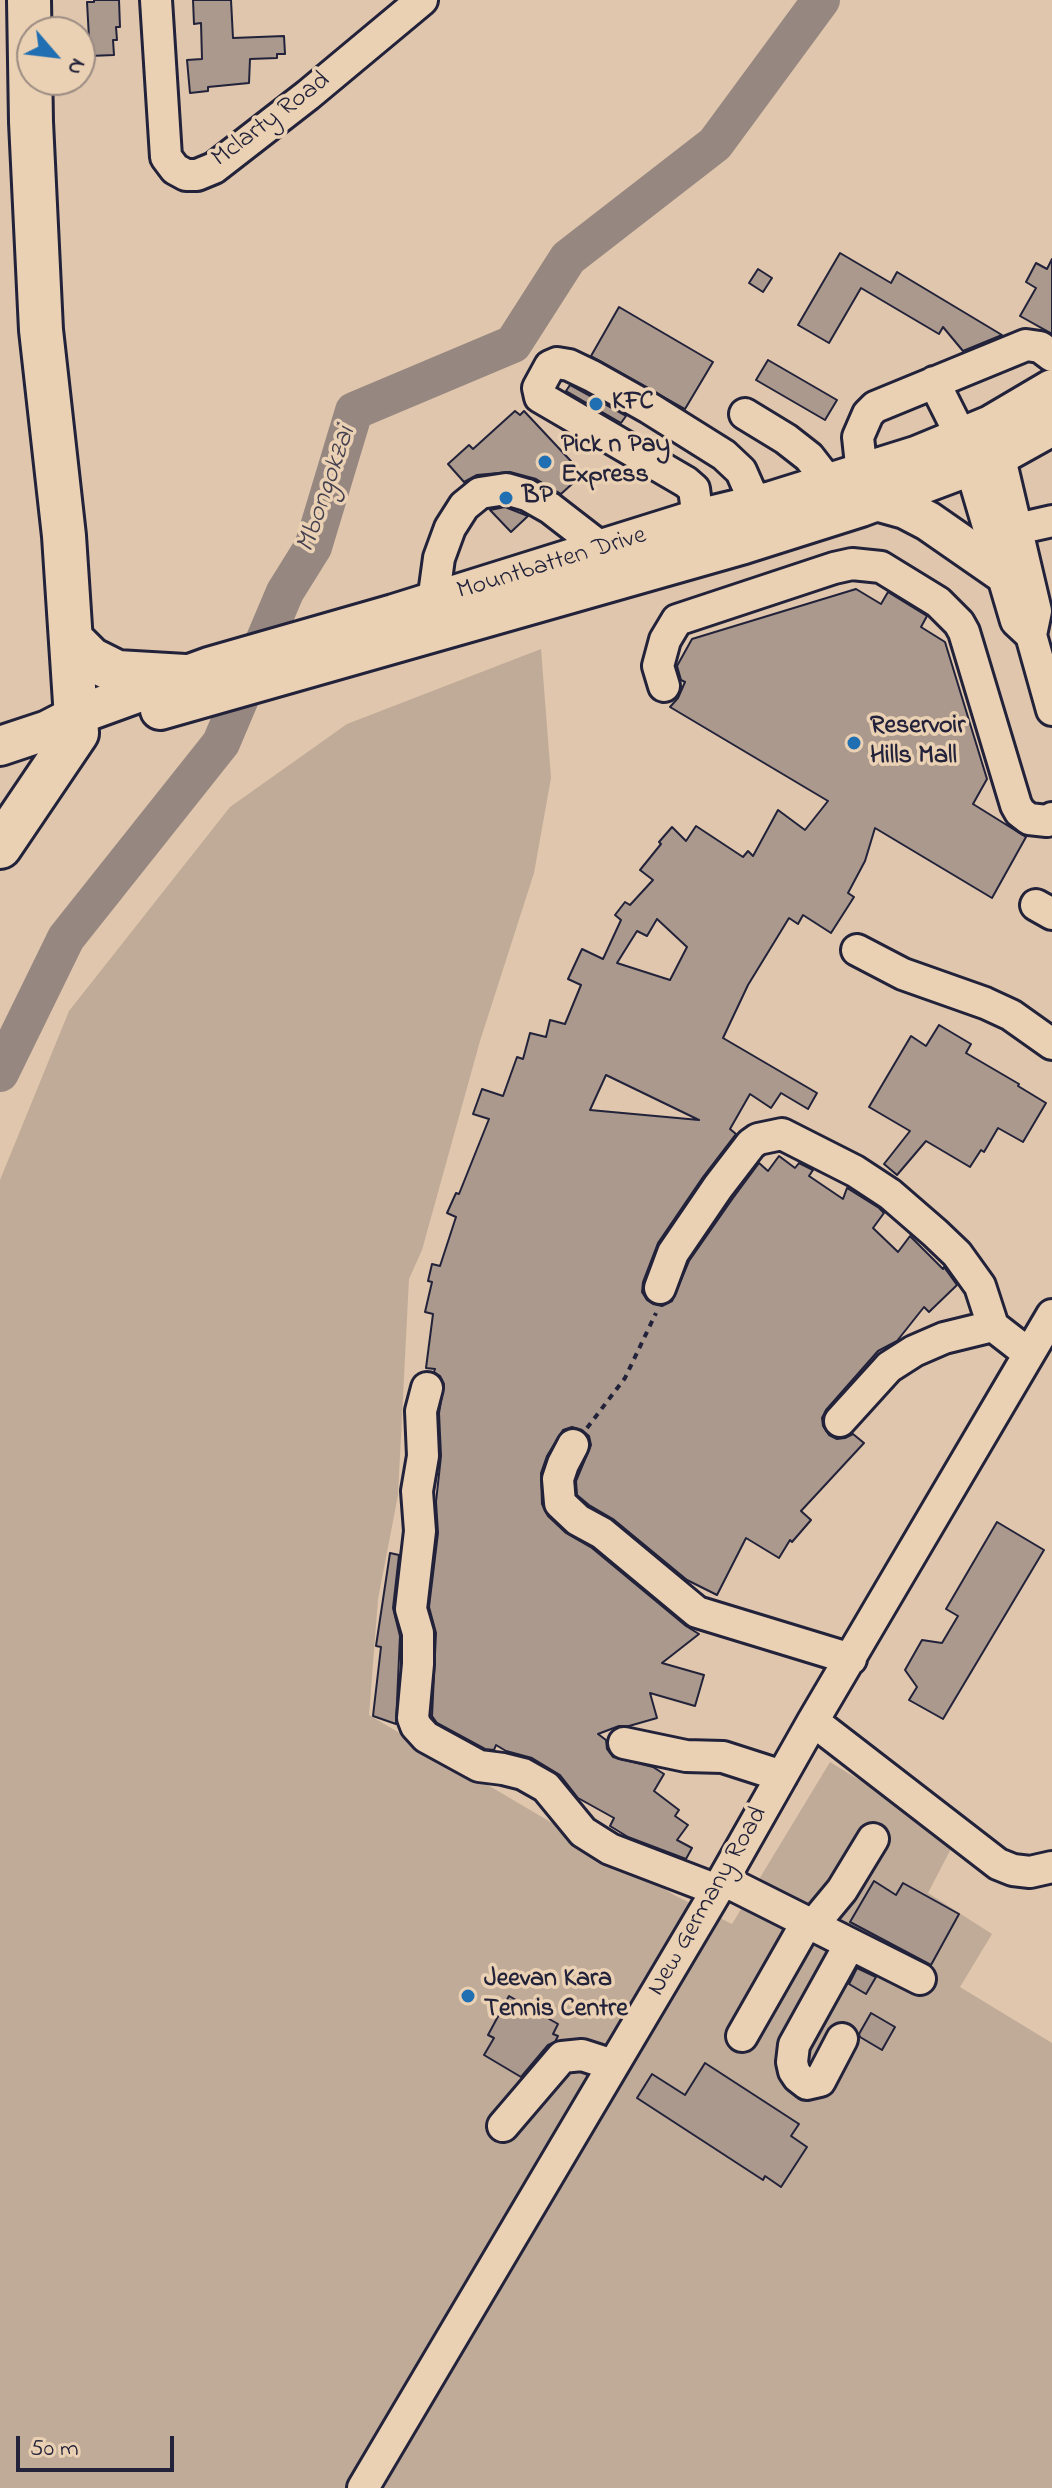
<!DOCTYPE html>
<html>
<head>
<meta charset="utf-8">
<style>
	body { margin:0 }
	#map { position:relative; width:1052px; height:2488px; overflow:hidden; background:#dfc6ac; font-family:"Indie Flower",sans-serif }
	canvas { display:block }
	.north { position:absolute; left:16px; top:16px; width:80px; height:80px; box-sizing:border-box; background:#ebd1b3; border:2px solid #9b8b83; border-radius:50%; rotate:118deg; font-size:22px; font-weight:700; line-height:32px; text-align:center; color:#22223b }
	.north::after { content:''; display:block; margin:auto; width:28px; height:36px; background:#1f6fb2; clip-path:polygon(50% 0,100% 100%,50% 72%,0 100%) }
	.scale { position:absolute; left:16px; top:2436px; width:158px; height:36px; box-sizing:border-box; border:4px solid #22223b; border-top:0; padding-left:10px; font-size:24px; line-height:28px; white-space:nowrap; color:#22223b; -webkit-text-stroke:6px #ebd1b3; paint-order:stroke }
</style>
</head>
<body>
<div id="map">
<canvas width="1052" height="2488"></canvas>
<div class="north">N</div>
<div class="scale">50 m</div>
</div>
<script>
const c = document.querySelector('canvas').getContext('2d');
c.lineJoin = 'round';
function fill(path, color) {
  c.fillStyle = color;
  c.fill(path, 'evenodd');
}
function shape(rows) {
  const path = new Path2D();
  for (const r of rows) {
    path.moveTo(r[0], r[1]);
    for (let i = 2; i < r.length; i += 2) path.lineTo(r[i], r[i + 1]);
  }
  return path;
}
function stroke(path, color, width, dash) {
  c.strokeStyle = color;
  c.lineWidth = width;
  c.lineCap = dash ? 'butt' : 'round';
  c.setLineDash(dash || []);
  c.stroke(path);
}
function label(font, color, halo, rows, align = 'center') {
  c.font = font + ' "Indie Flower",sans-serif';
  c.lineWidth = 7;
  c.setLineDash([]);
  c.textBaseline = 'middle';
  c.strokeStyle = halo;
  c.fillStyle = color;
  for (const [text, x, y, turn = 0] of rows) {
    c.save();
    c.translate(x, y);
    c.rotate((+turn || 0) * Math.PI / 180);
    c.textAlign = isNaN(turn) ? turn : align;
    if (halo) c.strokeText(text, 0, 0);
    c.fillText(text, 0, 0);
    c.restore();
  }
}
fill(shape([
	[541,649,551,778,534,873,480,1041,422,1250,409,1279,398,1495,378,1599,369,1715,676,1896,732,1924,830,1762,956,1839,928,1893,992,1934,960,1987,1052,2043,1052,2488,0,2488,0,1180,69,1011,230,807,347,724]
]), '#c0ab99');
stroke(shape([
	[0,1073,66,938,221,743,285,592,313,547,354,411,513,344,568,258,715,144,821,0]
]), '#978781', 38);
const building = shape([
	[94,0,119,0,120,27,116,27,117,40,113,40,114,55,90,56,87,2,94,2,94,0],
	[193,0,231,0,233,38,284,36,285,54,277,54,277,58,250,59,249,83,208,87,208,91,190,93,187,60,202,59,201,23,194,24,193,0],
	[840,253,891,283,897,272,1002,335,963,351,943,327,939,334,861,288,829,343,798,325,840,253],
	[1052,259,1052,334,1020,316,1036,288,1026,282,1036,263,1047,269,1052,259],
	[758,269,772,278,763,292,749,283,758,269],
	[619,307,713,362,685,409,591,356,619,307],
	[768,360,837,400,825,420,756,380,768,360],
	[570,385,626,416,621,423,566,391,570,385],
	[515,411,520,415,524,411,583,474,561,494,536,479,510,472,477,475,464,482,448,464,469,445,473,449,515,411],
	[505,507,528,516,511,532,490,510,505,507],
	[856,589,881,604,888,592,927,616,921,627,945,642,987,779,973,804,1026,837,992,898,875,828,865,861,848,893,854,897,831,933,803,915,798,924,789,918,748,985,723,1038,817,1093,808,1109,781,1093,771,1108,750,1094,730,1129,736,1134,703,1177,658,1243,643,1282,642,1292,647,1300,653,1304,662,1306,672,1301,689,1261,733,1198,759,1163,768,1171,779,1156,795,1168,799,1163,813,1170,809,1176,843,1199,847,1188,879,1208,884,1213,873,1228,898,1252,910,1236,943,1269,944,1267,957,1285,929,1312,924,1307,897,1341,878,1351,826,1410,822,1418,823,1426,829,1435,837,1439,845,1438,853,1434,864,1443,801,1511,811,1520,792,1542,790,1540,779,1558,746,1538,717,1595,687,1580,613,1519,589,1505,577,1495,576,1481,591,1445,589,1436,582,1430,572,1427,563,1430,547,1456,541,1473,542,1504,548,1516,566,1533,592,1548,686,1626,699,1634,662,1663,704,1675,695,1706,650,1693,657,1718,629,1726,619,1726,598,1734,606,1740,607,1749,613,1757,653,1767,664,1774,654,1791,679,1810,675,1816,688,1825,677,1840,692,1848,686,1859,628,1837,610,1826,614,1818,578,1798,560,1775,532,1758,506,1751,496,1745,494,1750,485,1749,437,1723,432,1716,436,1633,429,1607,438,1533,436,1502,441,1456,439,1413,444,1384,440,1376,434,1372,435,1369,426,1368,433,1314,425,1312,432,1282,428,1281,432,1264,440,1266,456,1217,447,1213,456,1193,459,1194,489,1119,473,1114,482,1089,503,1096,517,1057,523,1059,530,1033,546,1037,550,1020,565,1024,581,985,568,979,582,949,603,959,621,920,615,915,625,902,630,905,653,880,640,870,661,844,659,842,672,827,686,841,696,826,743,857,748,851,753,856,778,810,805,830,828,801,670,707,678,698,685,682,681,680,677,666,692,639,856,589],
	[657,919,687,947,670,980,617,963,637,931,647,936,657,919],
	[606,1075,699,1120,590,1110,606,1075],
	[939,1025,971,1044,966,1053,1019,1084,1018,1086,1046,1103,1023,1142,998,1128,984,1152,981,1150,970,1167,926,1141,897,1175,884,1164,910,1131,869,1107,911,1036,926,1046,939,1025],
	[997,1522,1044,1550,943,1719,909,1700,917,1687,905,1670,922,1640,942,1643,958,1616,946,1609,997,1522],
	[390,1553,399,1555,393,1608,400,1636,396,1724,373,1716,381,1647,376,1646,390,1553],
	[874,1881,896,1895,903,1883,959,1914,931,1965,850,1922,874,1881],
	[857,1968,876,1977,866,1994,849,1984,857,1968],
	[509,1996,558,2024,553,2034,558,2036,555,2042,548,2045,521,2077,484,2055,494,2038,488,2035,509,1996],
	[871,2013,895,2027,882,2050,860,2037,859,2034,871,2013],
	[705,2063,799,2124,791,2136,807,2147,781,2187,765,2176,763,2180,637,2098,652,2074,685,2095,705,2063]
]);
fill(building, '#aa998c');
stroke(building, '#22223b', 2);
const minor = shape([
	[156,0,166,157,175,169,186,175,197,175,214,168,308,95,422,0],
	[934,382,962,438,1016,621,1031,635],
	[745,414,786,439,809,457,830,484],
	[995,437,1036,611,1031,635,1052,710],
	[862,474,858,437,868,414,875,407,1026,345,1040,347,1052,356],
	[698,519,694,489,686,482,540,397,538,388,550,366,557,363,569,365,592,376,649,408,724,455,741,471,756,505],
	[1017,529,1052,521],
	[433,602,439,558,450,528,464,506,480,493,506,489,527,495,550,508,603,549],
	[664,686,658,666,665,640,677,620,834,568,852,564,881,567,938,602,959,623,964,632,1016,805,1020,812,1029,819,1047,821,1052,818],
	[1036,905,1052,914],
	[857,950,903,974,985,1003,1011,1015,1052,1044],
	[660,1288,673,1253,718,1187,751,1144,758,1139,782,1134,855,1171,890,1194,935,1233,957,1254,980,1286,993,1326,1029,1354],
	[427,1388,421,1411,423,1456,417,1491,420,1531,411,1609,418,1633,418,1664,413,1718,416,1726,426,1737,479,1766,503,1769,523,1774,546,1787,583,1832,610,1849,717,1890],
	[840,1421,889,1367,914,1351,944,1338,993,1326],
	[573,1445,563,1464,558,1479,560,1503,578,1520,602,1533,697,1612,851,1659],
	[813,1721,998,1864,1013,1870,1030,1872,1052,1867],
	[624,1743,686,1756,723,1757,782,1776],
	[723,1880,920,1979],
	[813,1925,842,1890,873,1839],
	[742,2036,807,1922],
	[842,2039,820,2081,807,2084,798,2077,794,2071,792,2062,794,2045,850,1944],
	[503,2126,562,2057,582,2055,613,2065],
	[363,2488,723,1880,813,1721,1052,1315]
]);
const major = shape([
	[876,501,905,509,928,521,1000,571],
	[160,710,744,544,861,507,1000,455,1052,426],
	[0,746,48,730,77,715,209,667,394,614,698,519,772,501,916,456,991,425,1052,389]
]);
const highway = shape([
	[71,639,91,659,117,672,185,676],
	[0,847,77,733,64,536,41,330,31,122,29,0]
]);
stroke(minor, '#22223b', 36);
stroke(major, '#22223b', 44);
stroke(highway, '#22223b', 48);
stroke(shape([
	[587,1428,625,1378,656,1313]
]), '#22223b', 4, [6, 6]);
stroke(minor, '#ebd1b3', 30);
stroke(major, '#ebd1b3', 38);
stroke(highway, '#ebd1b3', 42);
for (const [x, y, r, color] of [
	[596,404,8,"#1f6fb2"],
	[545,462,8,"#1f6fb2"],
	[506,498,8,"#1f6fb2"],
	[854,743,8,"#1f6fb2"],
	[468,1996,8,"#1f6fb2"]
]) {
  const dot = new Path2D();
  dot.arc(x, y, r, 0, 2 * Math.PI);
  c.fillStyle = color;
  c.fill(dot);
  stroke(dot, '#ebd1b3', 3);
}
label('26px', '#22223b', '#ebd1b3', [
	["Mclarty Road",272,121,-37],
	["Mountbatten Drive",552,565,-17],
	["New Germany Road",709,1902,-60]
]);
label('bold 26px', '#22223b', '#ebd1b3', [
	["KFC",612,404],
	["Pick n Pay",561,447],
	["Express",561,477],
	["BP",522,498],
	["Reservoir",870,728],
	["Hills Mall",870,758],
	["Jeevan Kara",484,1981],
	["Tennis Centre",484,2011]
], 'left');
label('italic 28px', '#454050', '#ebd1b3', [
	["Mbongokzai",328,490,-71]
]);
</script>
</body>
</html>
